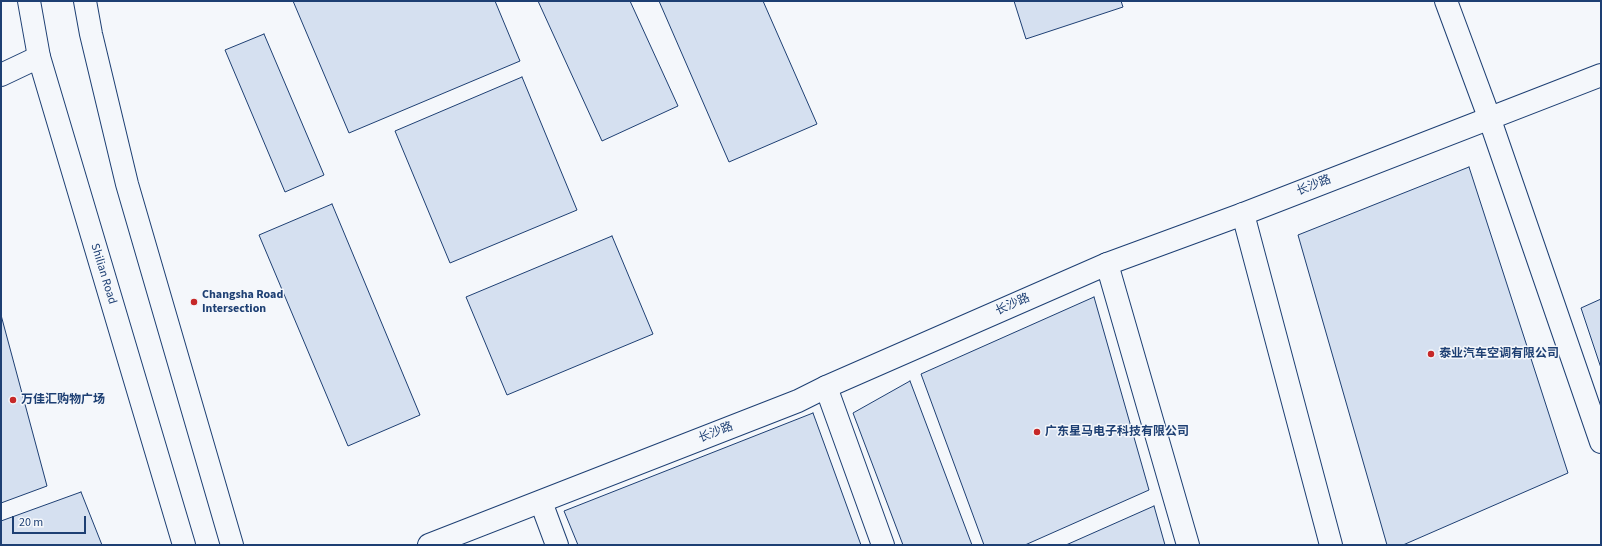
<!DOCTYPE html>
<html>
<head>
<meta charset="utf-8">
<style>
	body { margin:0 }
	#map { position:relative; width:1602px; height:546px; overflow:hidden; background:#f4f7fb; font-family:"Source Sans 3",sans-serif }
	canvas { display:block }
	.frame { position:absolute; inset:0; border:2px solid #1d3f73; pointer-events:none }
	.scale { position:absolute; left:12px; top:516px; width:74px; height:18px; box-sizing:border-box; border:2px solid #1d3f73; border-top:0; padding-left:5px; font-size:12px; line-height:14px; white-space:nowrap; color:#1d3f73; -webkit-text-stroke:3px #f4f7fb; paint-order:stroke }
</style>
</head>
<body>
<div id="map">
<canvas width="1602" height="546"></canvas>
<div class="frame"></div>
<div class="scale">20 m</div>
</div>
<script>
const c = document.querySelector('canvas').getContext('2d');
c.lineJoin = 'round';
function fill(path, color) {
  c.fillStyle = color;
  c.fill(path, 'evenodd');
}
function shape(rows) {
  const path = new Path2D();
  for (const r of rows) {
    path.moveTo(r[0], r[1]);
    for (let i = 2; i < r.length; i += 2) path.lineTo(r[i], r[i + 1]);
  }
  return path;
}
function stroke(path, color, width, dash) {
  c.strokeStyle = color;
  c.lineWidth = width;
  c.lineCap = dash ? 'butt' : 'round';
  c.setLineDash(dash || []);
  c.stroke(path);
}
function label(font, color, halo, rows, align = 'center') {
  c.font = font + ' "Source Sans 3","Noto Sans SC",sans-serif';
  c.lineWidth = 3;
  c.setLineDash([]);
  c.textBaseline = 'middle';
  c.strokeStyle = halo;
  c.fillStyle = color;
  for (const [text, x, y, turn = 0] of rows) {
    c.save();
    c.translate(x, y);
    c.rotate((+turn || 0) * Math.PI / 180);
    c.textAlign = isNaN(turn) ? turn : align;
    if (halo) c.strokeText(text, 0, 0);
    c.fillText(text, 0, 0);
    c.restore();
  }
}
const building = shape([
	[293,1,495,1,520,61,349,133,293,1],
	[538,1,630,1,678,106,602,141,538,1],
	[659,1,763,1,817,124,729,162,659,1],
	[1014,1,1121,1,1123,7,1026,39,1014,1],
	[264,34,324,175,285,192,225,50,264,34],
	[522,77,577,210,450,263,395,131,522,77],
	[1469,167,1568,473,1403,545,1387,545,1298,235,1469,167],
	[332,204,420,415,348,446,259,235,332,204],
	[612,236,653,334,507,395,466,297,612,236],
	[1094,297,1149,490,1025,545,984,545,921,374,1094,297],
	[1601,299,1601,368,1581,308,1601,299],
	[1,315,47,486,1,503,1,315],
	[910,381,972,545,903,545,853,413,910,381],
	[813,413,861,545,578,545,564,511,813,413],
	[81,492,102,545,1,545,1,521,81,492],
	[1154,506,1165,545,1066,545,1154,506]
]);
fill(building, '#d5e0f0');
stroke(building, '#1d3f73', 1);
const street = shape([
	[1446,1,1489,117,1601,442],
	[1,75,39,57],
	[1243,214,1331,545],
	[1107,264,1188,545],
	[826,387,883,545],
	[541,502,557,545]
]);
const secondary = shape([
	[429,545,798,401,826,387,1107,264,1243,214,1601,75]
]);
const primary = shape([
	[29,1,39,57,184,545],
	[85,1,91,34,127,184,232,545]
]);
stroke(street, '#1d3f73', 24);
stroke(secondary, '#1d3f73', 24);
stroke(primary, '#1d3f73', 24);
stroke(street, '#f4f7fb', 22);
stroke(secondary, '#f4f7fb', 22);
stroke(primary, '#f4f7fb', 22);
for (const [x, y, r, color] of [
	[194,302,4,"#c62828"],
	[1431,354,4,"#c62828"],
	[13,400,4,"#c62828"],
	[1037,432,4,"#c62828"]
]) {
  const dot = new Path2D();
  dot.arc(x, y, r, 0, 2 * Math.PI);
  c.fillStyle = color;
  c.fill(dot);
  stroke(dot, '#f4f7fb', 1.5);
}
label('12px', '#1d3f73', '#f4f7fb', [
	["长沙路",1314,186,-21],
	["Shilian Road",103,274,73],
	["长沙路",1013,305,-24],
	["长沙路",716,433,-21]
]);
label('bold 12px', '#1d3f73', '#f4f7fb', [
	["Changsha Road",202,295],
	["Intersection",202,309],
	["泰业汽车空调有限公司",1439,354],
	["万佳汇购物广场",21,400],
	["广东星马电子科技有限公司",1045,432]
], 'left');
</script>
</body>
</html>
